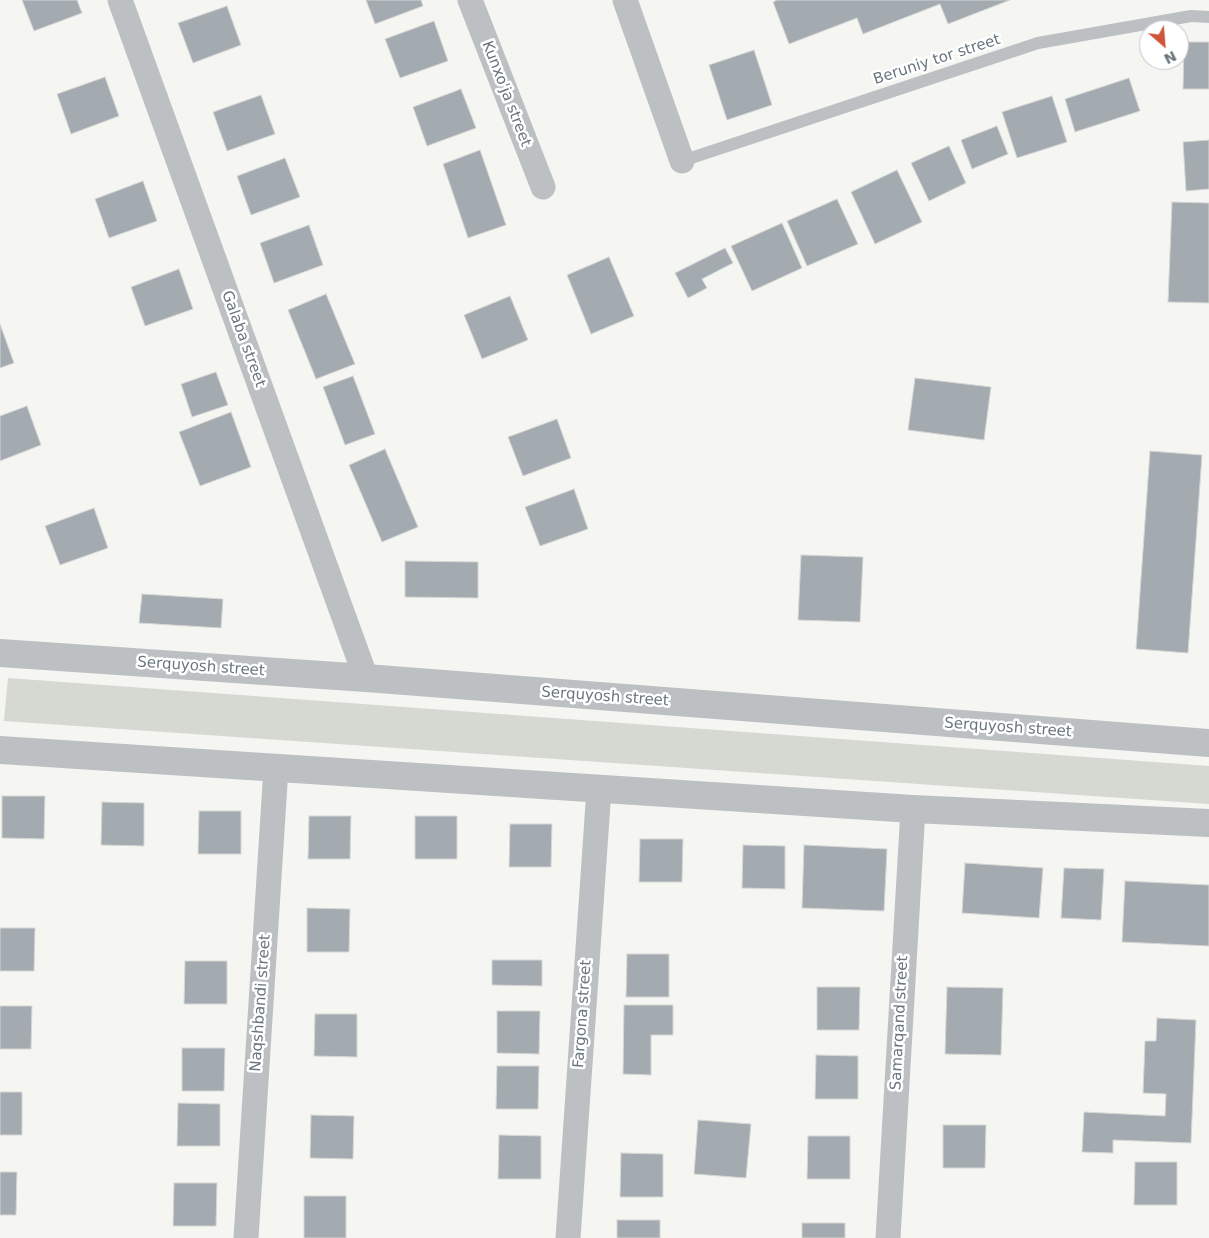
<!DOCTYPE html>
<html>
<head>
<meta charset="utf-8">
<style>
	body { margin:0 }
	#map { position:relative; width:1209px; height:1238px; overflow:hidden; background:#f5f5f2; font-family:"DejaVu Sans",sans-serif }
	canvas { display:block }
	.north { position:absolute; left:1139px; top:20px; width:50px; height:50px; box-sizing:border-box; background:#fff; border:1px solid #c3c8cc; border-radius:50%; rotate:153deg; font-size:14px; font-weight:700; line-height:20px; text-align:center; color:#68767f }
	.north::after { content:''; display:block; margin:auto; width:18px; height:22px; background:#ce5539; clip-path:polygon(50% 0,100% 100%,50% 72%,0 100%) }
</style>
</head>
<body>
<div id="map">
<canvas width="1209" height="1238"></canvas>
<div class="north">N</div>
</div>
<script>
const c = document.querySelector('canvas').getContext('2d');
c.lineJoin = 'round';
function fill(path, color) {
  c.fillStyle = color;
  c.fill(path, 'evenodd');
}
function shape(rows) {
  const path = new Path2D();
  for (const r of rows) {
    path.moveTo(r[0], r[1]);
    for (let i = 2; i < r.length; i += 2) path.lineTo(r[i], r[i + 1]);
  }
  return path;
}
function stroke(path, color, width, dash) {
  c.strokeStyle = color;
  c.lineWidth = width;
  c.lineCap = dash ? 'butt' : 'round';
  c.setLineDash(dash || []);
  c.stroke(path);
}
function label(font, color, halo, rows, align = 'center') {
  c.font = font + ' "DejaVu Sans",sans-serif';
  c.lineWidth = 5;
  c.setLineDash([]);
  c.textBaseline = 'middle';
  c.strokeStyle = halo;
  c.fillStyle = color;
  for (const [text, x, y, turn = 0] of rows) {
    c.save();
    c.translate(x, y);
    c.rotate((+turn || 0) * Math.PI / 180);
    c.textAlign = isNaN(turn) ? turn : align;
    if (halo) c.strokeText(text, 0, 0);
    c.fillText(text, 0, 0);
    c.restore();
  }
}
fill(shape([
	[8,678,1209,766,1209,804,4,721]
]), '#d5d9d2');
const building = shape([
	[22,0,77,0,82,13,34,31,22,0],
	[366,0,421,0,423,6,375,24,366,0],
	[777,0,1010,0,948,24,940,4,863,34,857,18,789,44,773,2,777,0],
	[227,6,241,45,193,63,178,23,227,6],
	[434,21,448,61,400,78,385,39,434,21],
	[1184,42,1209,42,1209,89,1183,89,1184,42],
	[754,50,772,105,727,120,709,65,754,50],
	[105,77,119,116,71,134,57,94,105,77],
	[1129,78,1140,111,1075,132,1065,99,1129,78],
	[461,89,476,128,427,146,413,107,461,89],
	[261,95,275,134,227,151,213,112,261,95],
	[1052,96,1067,142,1017,158,1002,112,1052,96],
	[997,126,1008,154,972,169,961,140,997,126],
	[1209,140,1209,189,1186,191,1183,142,1209,140],
	[949,146,966,183,929,201,911,163,949,146],
	[480,150,506,225,468,238,443,164,480,150],
	[285,158,300,197,251,215,237,176,285,158],
	[897,170,922,222,875,244,851,192,897,170],
	[143,181,157,221,109,238,95,199,143,181],
	[837,199,858,244,807,266,787,221,837,199],
	[1172,202,1209,203,1209,303,1168,302,1172,202],
	[782,223,802,268,752,291,731,246,782,223],
	[309,225,323,265,274,283,260,243,309,225],
	[725,248,733,263,702,279,707,288,688,298,675,273,725,248],
	[609,257,634,316,591,334,567,275,609,257],
	[179,269,193,309,145,326,131,287,179,269],
	[326,294,355,364,316,379,288,310,326,294],
	[510,296,528,340,482,359,464,315,510,296],
	[0,324,14,363,0,368,0,324],
	[216,372,228,405,192,417,181,384,216,372],
	[353,376,375,434,345,445,323,387,353,376],
	[915,378,991,387,984,440,908,430,915,378],
	[27,406,41,445,0,461,0,416,27,406],
	[231,412,251,467,200,486,179,432,231,412],
	[557,419,571,458,523,476,508,437,557,419],
	[385,449,418,527,382,542,349,465,385,449],
	[1150,451,1202,455,1188,653,1136,649,1150,451],
	[574,489,588,529,540,546,525,507,574,489],
	[94,508,108,548,60,565,45,526,94,508],
	[801,555,863,557,860,622,798,620,801,555],
	[405,561,478,562,478,598,405,597,405,561],
	[142,594,223,599,221,628,139,623,142,594],
	[2,796,45,796,44,839,2,838,2,796],
	[102,802,144,803,144,846,101,845,102,802],
	[199,811,241,811,241,854,198,854,199,811],
	[309,816,351,816,350,859,308,859,309,816],
	[415,816,457,816,457,859,415,859,415,816],
	[510,824,552,824,551,867,509,867,510,824],
	[640,839,683,839,682,882,639,882,640,839],
	[743,845,785,846,785,889,742,888,743,845],
	[804,845,887,849,884,911,802,908,804,845],
	[965,863,1043,868,1039,918,962,913,965,863],
	[1064,868,1104,869,1101,920,1061,918,1064,868],
	[1125,881,1209,885,1209,946,1122,942,1125,881],
	[307,908,350,909,349,952,307,952,307,908],
	[0,928,35,928,34,971,0,971,0,928],
	[627,954,669,954,669,997,626,997,627,954],
	[492,960,542,960,542,986,492,985,492,960],
	[185,961,227,961,227,1004,184,1004,185,961],
	[817,987,860,987,859,1030,817,1030,817,987],
	[947,987,1003,988,1001,1055,945,1054,947,987],
	[624,1005,673,1005,673,1035,651,1035,651,1075,623,1074,624,1005],
	[0,1006,32,1006,31,1049,0,1049,0,1006],
	[497,1011,540,1011,539,1054,497,1053,497,1011],
	[315,1014,357,1014,357,1057,314,1056,315,1014],
	[1157,1018,1196,1020,1191,1143,1113,1140,1113,1153,1082,1152,1084,1112,1165,1116,1166,1094,1143,1093,1145,1041,1156,1041,1157,1018],
	[182,1048,225,1048,224,1091,182,1091,182,1048],
	[816,1055,858,1056,858,1099,815,1099,816,1055],
	[497,1066,539,1066,538,1109,496,1109,497,1066],
	[0,1092,22,1092,22,1135,0,1135,0,1092],
	[178,1103,220,1104,220,1146,177,1146,178,1103],
	[311,1115,354,1116,353,1159,310,1158,311,1115],
	[698,1120,751,1124,746,1178,694,1174,698,1120],
	[943,1125,986,1125,985,1168,943,1168,943,1125],
	[499,1135,541,1136,541,1179,498,1179,499,1135],
	[808,1136,850,1136,850,1179,807,1179,808,1136],
	[621,1153,663,1154,663,1197,620,1197,621,1153],
	[1135,1162,1177,1162,1177,1205,1134,1205,1135,1162],
	[0,1172,17,1172,16,1215,0,1215,0,1172],
	[174,1183,217,1183,216,1226,173,1226,174,1183],
	[304,1196,346,1196,346,1238,304,1238,304,1196],
	[617,1220,660,1220,660,1238,617,1238,617,1220],
	[802,1223,845,1223,845,1238,802,1238,802,1223]
]);
fill(building, '#a4abb0');
stroke(building, '#d6d6d5', 1);
stroke(shape([
	[682,161,1038,43,1191,16,1209,17]
]), '#bcc0c3', 12);
stroke(shape([
	[120,0,366,678],
	[470,0,543,187],
	[625,0,682,161],
	[246,1238,276,768],
	[568,1238,599,789],
	[888,1238,913,809]
]), '#bcc0c3', 25);
stroke(shape([
	[0,653,366,678,1209,743],
	[0,750,913,809,1209,823]
]), '#bcc0c3', 28);
label('15px', '#68767f', '#fff', [
	["Beruniy tor street",937,60,-18],
	["Kunxo'ja street",506,94,69],
	["Galaba street",243,339,70],
	["Serquyosh street",201,667,4],
	["Serquyosh street",605,697,4],
	["Serquyosh street",1008,728,4],
	["Naqshbandi street",261,1003,-86],
	["Fargona street",583,1014,-86],
	["Samarqand street",900,1023,-87]
]);
</script>
</body>
</html>
